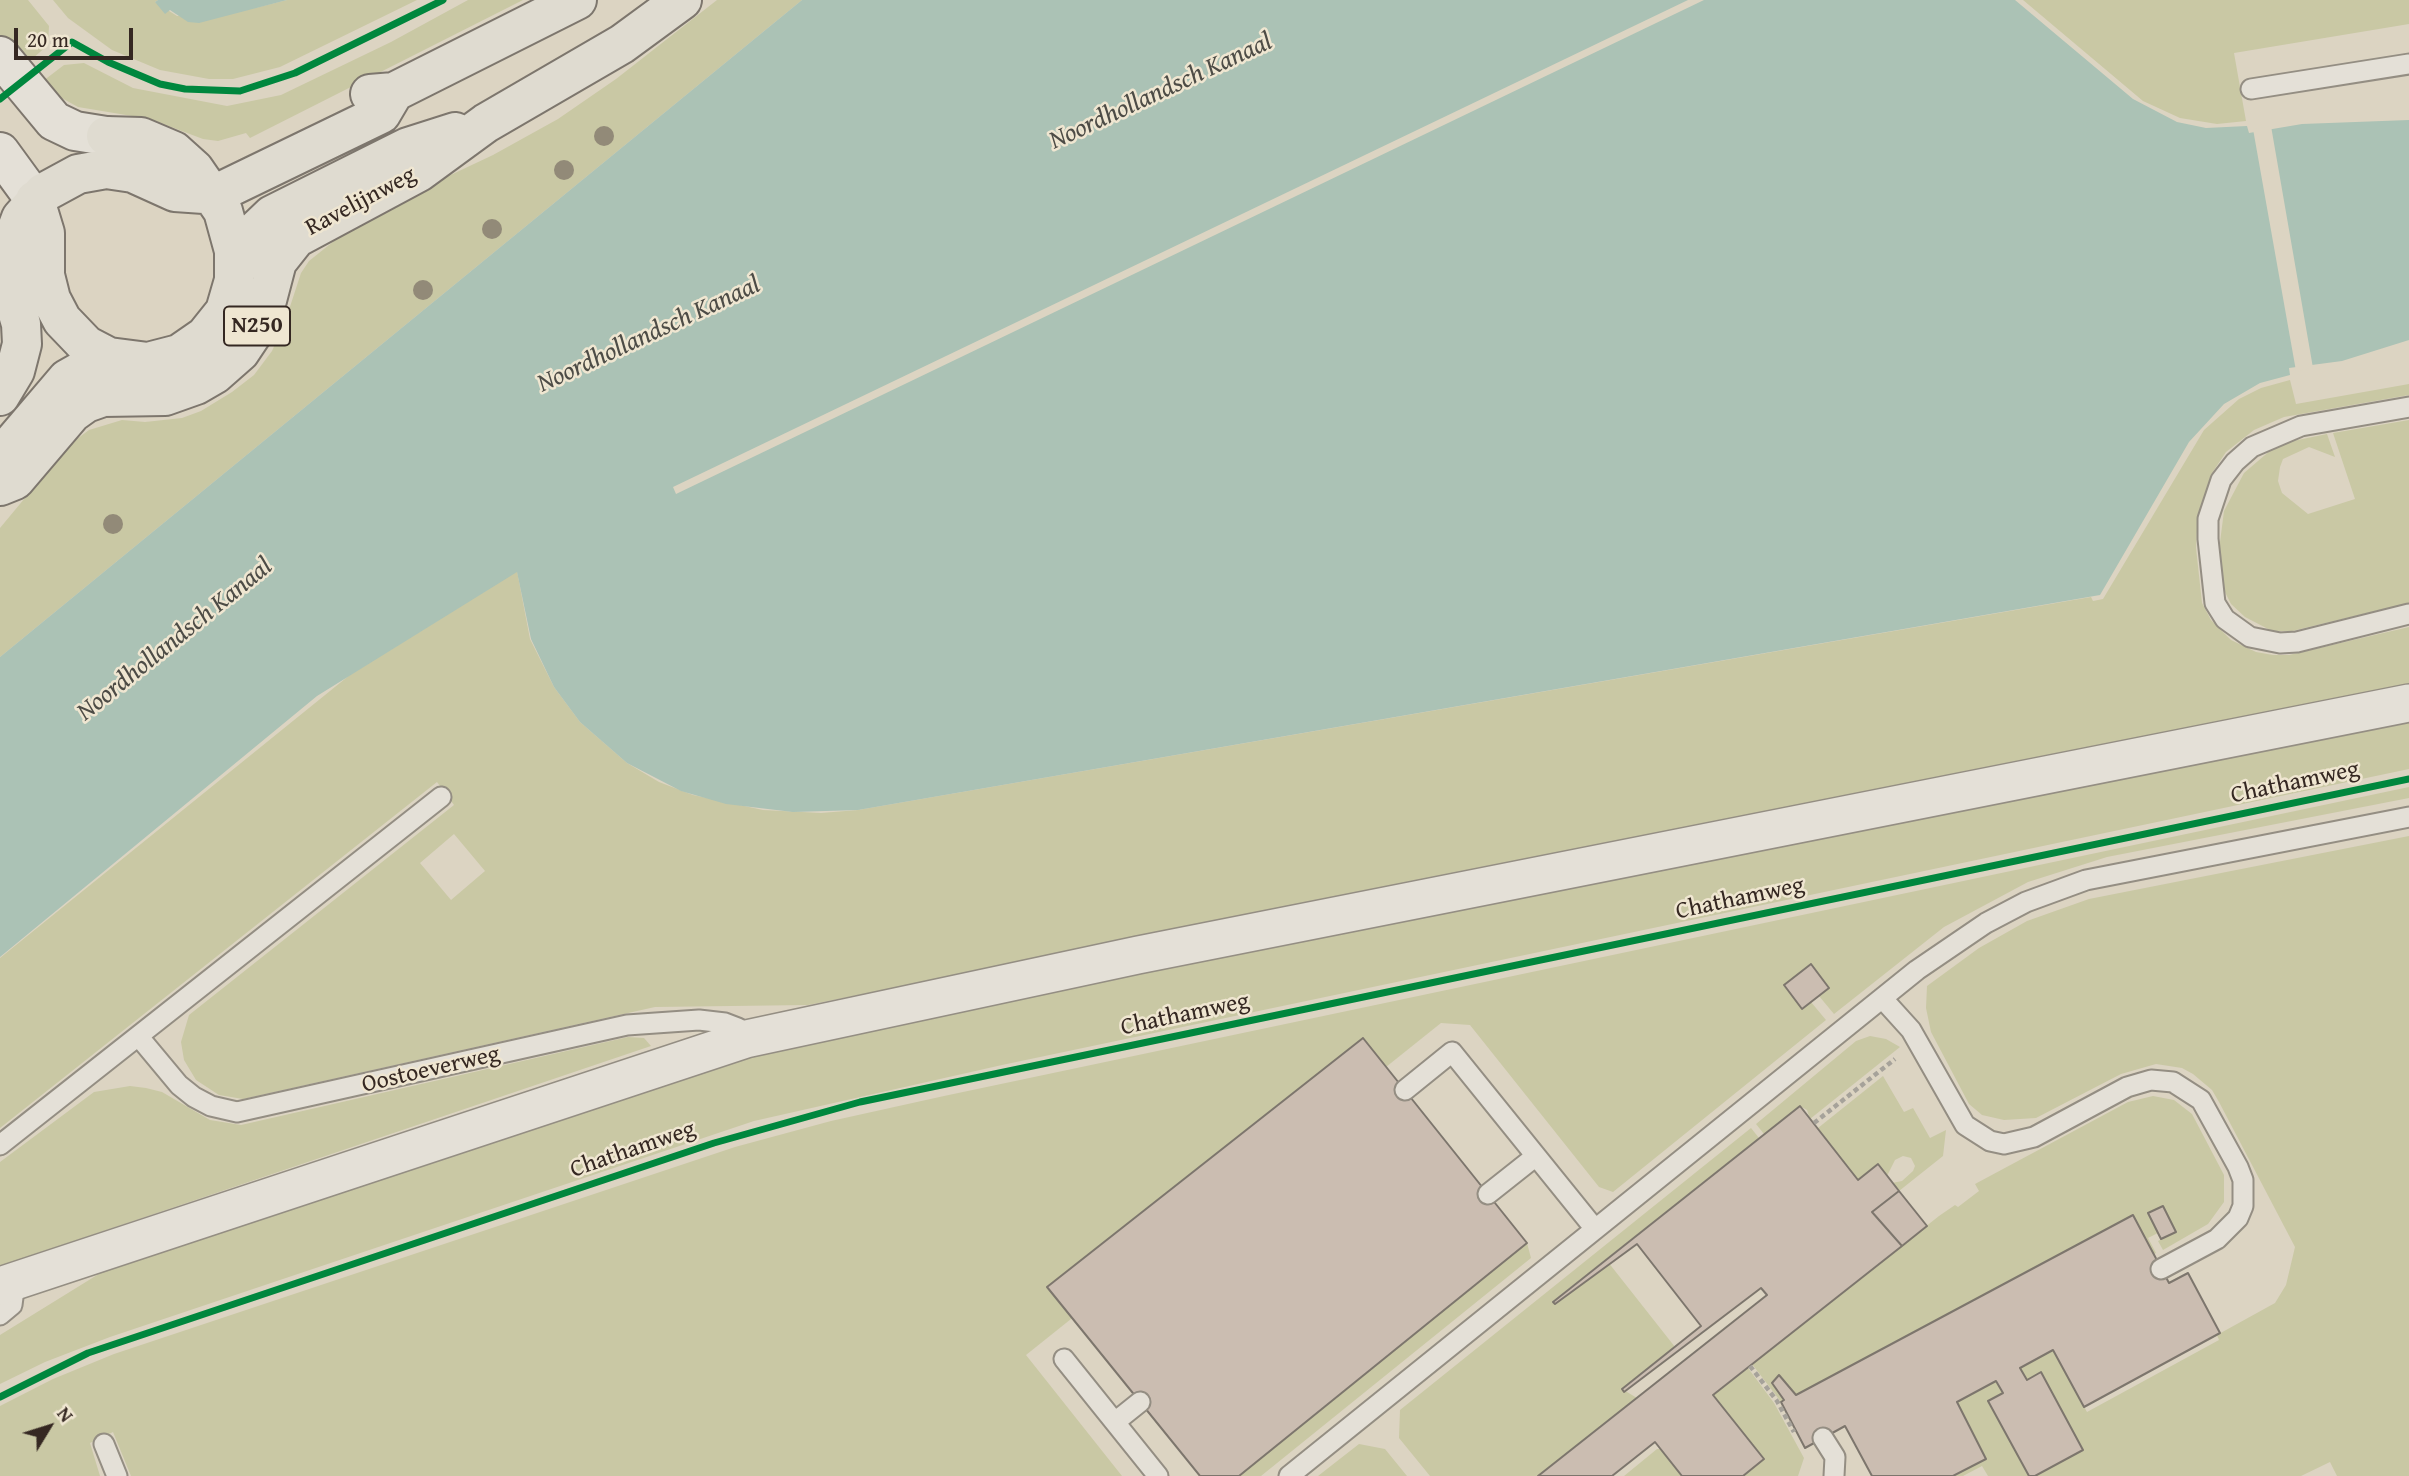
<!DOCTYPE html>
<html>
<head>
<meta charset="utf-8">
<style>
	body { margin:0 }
	#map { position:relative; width:2409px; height:1476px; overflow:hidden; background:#dcd4c2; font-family:"Gentium Book Plus",serif }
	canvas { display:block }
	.north { position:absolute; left:14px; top:1392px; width:70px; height:70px; -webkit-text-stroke:5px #efe6d1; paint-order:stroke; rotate:52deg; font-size:19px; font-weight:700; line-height:28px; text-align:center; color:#352822 }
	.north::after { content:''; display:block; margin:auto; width:24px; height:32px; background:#352822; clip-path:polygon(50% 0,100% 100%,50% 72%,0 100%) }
	.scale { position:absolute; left:14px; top:28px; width:119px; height:32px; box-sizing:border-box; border:4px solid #352822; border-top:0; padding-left:9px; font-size:21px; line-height:24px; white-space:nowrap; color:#352822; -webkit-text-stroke:5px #efe6d1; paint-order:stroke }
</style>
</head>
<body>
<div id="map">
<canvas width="2409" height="1476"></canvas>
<div class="north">N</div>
<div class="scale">20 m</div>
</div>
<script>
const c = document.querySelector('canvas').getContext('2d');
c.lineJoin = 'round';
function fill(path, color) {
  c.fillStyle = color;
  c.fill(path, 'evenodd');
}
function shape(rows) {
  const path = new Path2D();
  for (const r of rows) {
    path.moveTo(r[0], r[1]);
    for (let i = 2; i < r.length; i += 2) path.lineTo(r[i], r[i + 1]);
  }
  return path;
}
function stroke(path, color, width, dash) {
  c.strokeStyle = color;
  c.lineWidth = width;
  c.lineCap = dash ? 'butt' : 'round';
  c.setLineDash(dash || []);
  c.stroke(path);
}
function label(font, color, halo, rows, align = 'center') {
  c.font = font + ' "Gentium Book Plus",serif';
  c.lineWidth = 5;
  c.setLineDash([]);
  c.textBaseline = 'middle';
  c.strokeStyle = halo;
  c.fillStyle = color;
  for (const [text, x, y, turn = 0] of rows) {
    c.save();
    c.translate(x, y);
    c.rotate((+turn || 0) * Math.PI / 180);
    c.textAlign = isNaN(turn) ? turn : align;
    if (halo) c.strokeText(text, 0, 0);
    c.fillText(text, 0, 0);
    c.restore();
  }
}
fill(shape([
	[0,0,28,0,49,26,48,45,24,66,0,35],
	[53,0,158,0,155,2,177,16,255,8,287,0,417,0,280,67,233,79,209,79,160,70,112,50,68,18],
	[468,0,523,0,250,138,246,133,218,141,203,139,150,119,78,107,58,96,43,81,64,65,84,63,133,88,227,106,281,95,391,42],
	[717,0,802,0,0,657,0,528,69,445,89,430,122,420,145,422,182,418,201,411,232,392,254,375,272,351,285,322,301,273,309,261,339,237,336,229,493,155,558,119,616,79],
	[2023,0,2409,0,2409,24,2234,53,2246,121,2217,124,2180,118,2143,101],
	[2290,380,2296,404,2409,384,2409,395,2284,417,2254,430,2226,452,2212,473,2198,515,2196,548,2202,603,2211,620,2231,640,2256,652,2273,655,2289,655,2409,627,2409,685,808,1005,655,1007,243,1099,219,1095,196,1080,184,1060,181,1042,189,1015,454,805,437,782,0,1128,0,958,351,674,517,571,530,639,554,687,580,722,627,763,659,782,693,795,763,810,821,813,858,810,2091,597,2093,601,2103,599,2204,430,2239,399,2261,388],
	[454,834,485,871,451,900,420,863],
	[2409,420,2409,603,2292,631,2272,631,2245,617,2231,604,2224,590,2219,550,2224,511,2244,473,2272,449,2288,442,2327,434,2335,457,2309,447,2283,459,2280,467,2278,481,2282,493,2308,514,2355,499,2333,433],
	[2409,723,2409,769,1002,1065,754,1121,110,1337,45,1362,0,1384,0,1335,102,1272,746,1059,857,1030,962,1008],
	[2409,787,2409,798,2107,857,2028,882,1944,927,1834,1014,1819,996,1829,987,1810,965,1784,986,1802,1008,1811,1002,1826,1020,1613,1192,1599,1187,1470,1025,1441,1023,1026,1355,1122,1476,131,1476,113,1432,90,1443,100,1476,0,1476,0,1406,53,1379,114,1354,735,1147,831,1121,944,1096],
	[2409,836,2409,1476,2337,1476,2330,1462,2301,1476,2035,1476,2083,1450,2041,1372,2027,1380,2020,1368,2053,1350,2087,1412,2219,1340,2217,1335,2275,1303,2286,1285,2295,1247,2219,1102,2212,1090,2193,1074,2182,1068,2156,1064,2121,1074,2036,1118,2004,1120,1982,1115,1969,1104,1931,1032,1926,1008,1927,986,1979,948,2027,921,2089,899],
	[1870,1036,1886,1039,1900,1047,1810,1119,1807,1110,1800,1106,1764,1134,1756,1124,1856,1041],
	[628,1037,644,1038,651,1046,0,1266,0,1162,94,1092,130,1086,146,1088,162,1092,210,1120,241,1125],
	[1883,1076,1904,1112,1913,1108,1930,1138,1946,1130,1943,1156,1899,1191,1892,1183,1902,1181,1913,1171,1915,1166,1911,1158,1903,1156,1895,1160,1887,1176,1858,1180,1818,1128],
	[2153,1096,2174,1100,2192,1114,2224,1175,2224,1202,2208,1224,2163,1250,2158,1241,2176,1232,2163,1206,2148,1213,2158,1233,2148,1238,2156,1253,2154,1254,1796,1395,1779,1375,1772,1383,1784,1400,1781,1402,1752,1364,1939,1216,1955,1205,1958,1207,1979,1191,1975,1184,2128,1102],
	[1751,1128,1759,1138,1553,1301,1555,1304,1608,1262,1675,1347,1622,1389,1637,1398,1538,1476,1430,1476,1399,1438,1400,1410],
	[1527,1243,1531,1258,1261,1476,1239,1476],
	[1748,1368,1774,1403,1804,1458,1798,1476,1743,1476,1764,1459,1713,1395],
	[1996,1381,2003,1393,1988,1401,2029,1476,1988,1476,1982,1466,1963,1476,1953,1476,1986,1458,1957,1402],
	[1359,1444,1385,1449,1407,1476,1318,1476],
	[1657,1449,1660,1449,1682,1476,1624,1476]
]), '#c9c8a4');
fill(shape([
	[158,0,287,0,199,23,188,22,170,10,165,14,155,2],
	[802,0,2015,0,2133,99,2177,122,2206,128,2247,126,2249,133,2302,124,2409,120,2409,340,2342,361,2289,368,2290,375,2260,383,2224,404,2189,442,2100,595,858,810,793,812,726,804,681,791,627,763,580,722,554,687,531,639,517,572,317,696,0,957,0,657]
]), '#abc2b5');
fill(shape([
	[1688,0,1704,0,676,494,673,487],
	[2271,126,2313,368,2296,371,2253,129]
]), '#dcd4c2');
const building = shape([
	[1811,964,1829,988,1802,1009,1784,985,1811,964],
	[1363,1038,1527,1243,1239,1476,1200,1476,1047,1287,1363,1038],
	[1800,1106,1858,1180,1878,1164,1899,1191,1872,1212,1902,1246,1713,1395,1764,1459,1743,1476,1682,1476,1655,1442,1612,1476,1538,1476,1767,1295,1761,1288,1624,1392,1622,1389,1701,1326,1637,1244,1555,1304,1553,1302,1800,1106],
	[1899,1191,1927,1226,1902,1246,1872,1212,1899,1191],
	[2163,1206,2176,1232,2161,1239,2148,1213,2163,1206],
	[2133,1215,2169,1283,2188,1273,2220,1333,2084,1407,2053,1350,2020,1368,2027,1380,2041,1372,2083,1450,2035,1476,2029,1476,1988,1401,2003,1393,1996,1381,1957,1402,1986,1459,1953,1476,1872,1476,1845,1426,1805,1448,1781,1402,1784,1400,1772,1383,1779,1375,1796,1395,2133,1215]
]);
fill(building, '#cbbdb1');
stroke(building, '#7d766d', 2);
const lane = shape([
	[2251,89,2409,64],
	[2409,407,2301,426,2252,447,2235,462,2221,480,2208,519,2208,539,2215,603,2225,619,2250,637,2280,643,2297,642,2409,614],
	[1882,998,1911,1030,1965,1125,1990,1141,2004,1144,2034,1137,2127,1087,2151,1080,2173,1082,2201,1100,2238,1167,2243,1180,2243,1206,2238,1218,2217,1239,2161,1269],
	[139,1037,179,1085,194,1097,211,1106,237,1112,627,1025,699,1020,725,1023,738,1028,746,1039],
	[1405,1090,1452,1052,1595,1229],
	[0,1145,441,797],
	[1488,1194,1536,1156],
	[0,1315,12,1305,15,1282],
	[1064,1359,1158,1476],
	[1115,1422,1140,1402],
	[1823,1438,1835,1457,1834,1476],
	[104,1444,117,1476],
	[1289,1476,1917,970,1986,923,2026,902,2086,880,2409,817]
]);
const street = shape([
	[0,1286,746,1039,1138,955,2409,703]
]);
const secondary = shape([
	[0,56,54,121,75,131,106,136],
	[0,152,35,200]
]);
const primary = shape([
	[370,94,394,92,577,0],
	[35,200,45,233,45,275,51,299,62,320,86,345,109,357,148,362,179,354,205,336,225,311,234,280,234,251,223,211,194,169,174,151,141,137,106,136],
	[235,272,251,235,272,215,408,147,455,132],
	[0,396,15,371,22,344,21,324,10,287,10,247,21,218,43,193,78,174,106,169,133,173,175,192,204,194,224,190,381,114,394,92],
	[4,453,67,379,90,366,117,359],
	[0,486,15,480,72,413,86,403,103,397,165,396,196,385,215,374,240,352,252,334,266,304,277,262,296,238,419,172,486,123,622,44,682,0]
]);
stroke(lane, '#948e83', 23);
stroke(street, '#948e83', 40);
stroke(secondary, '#7d766d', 42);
stroke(primary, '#7d766d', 42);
stroke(shape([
	[1814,1123,1895,1059],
	[1750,1366,1777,1401,1794,1432]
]), '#a6a29a', 4.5, [5, 3.5]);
stroke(lane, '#e4e0d7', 19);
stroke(street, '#e4e0d7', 37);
stroke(secondary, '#e4e0d7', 38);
stroke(primary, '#dfdbd0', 38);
stroke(shape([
	[0,99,72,42,108,62,160,84,185,89,240,91,295,73,443,0],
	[0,1397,88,1353,714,1143,860,1102,2409,779]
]), '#00873e', 7);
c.fillStyle = '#928a78';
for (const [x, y] of [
	[604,136],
	[564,170],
	[492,229],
	[423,290],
	[113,524]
]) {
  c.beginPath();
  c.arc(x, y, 10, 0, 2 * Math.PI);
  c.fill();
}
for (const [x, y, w] of [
	[257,326,66]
]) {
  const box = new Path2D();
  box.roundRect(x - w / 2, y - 19.5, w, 39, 5);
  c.fillStyle = '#efe6d1';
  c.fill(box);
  stroke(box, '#352822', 2);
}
label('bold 23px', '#352822', null, [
	["N250",257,326]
]);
label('24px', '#352822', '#efe6d1', [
	["Ravelijnweg",361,202,-28],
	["Chathamweg",2295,783,-12],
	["Chathamweg",1740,899,-12],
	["Chathamweg",1185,1015,-12],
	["Oostoeverweg",431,1070,-13],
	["Chathamweg",633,1150,-19]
]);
label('italic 26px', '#4d4c46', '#efe6d1', [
	["Noordhollandsch Kanaal",1161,92,-25],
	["Noordhollandsch Kanaal",649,335,-25],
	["Noordhollandsch Kanaal",175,640,-39]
]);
</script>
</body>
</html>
